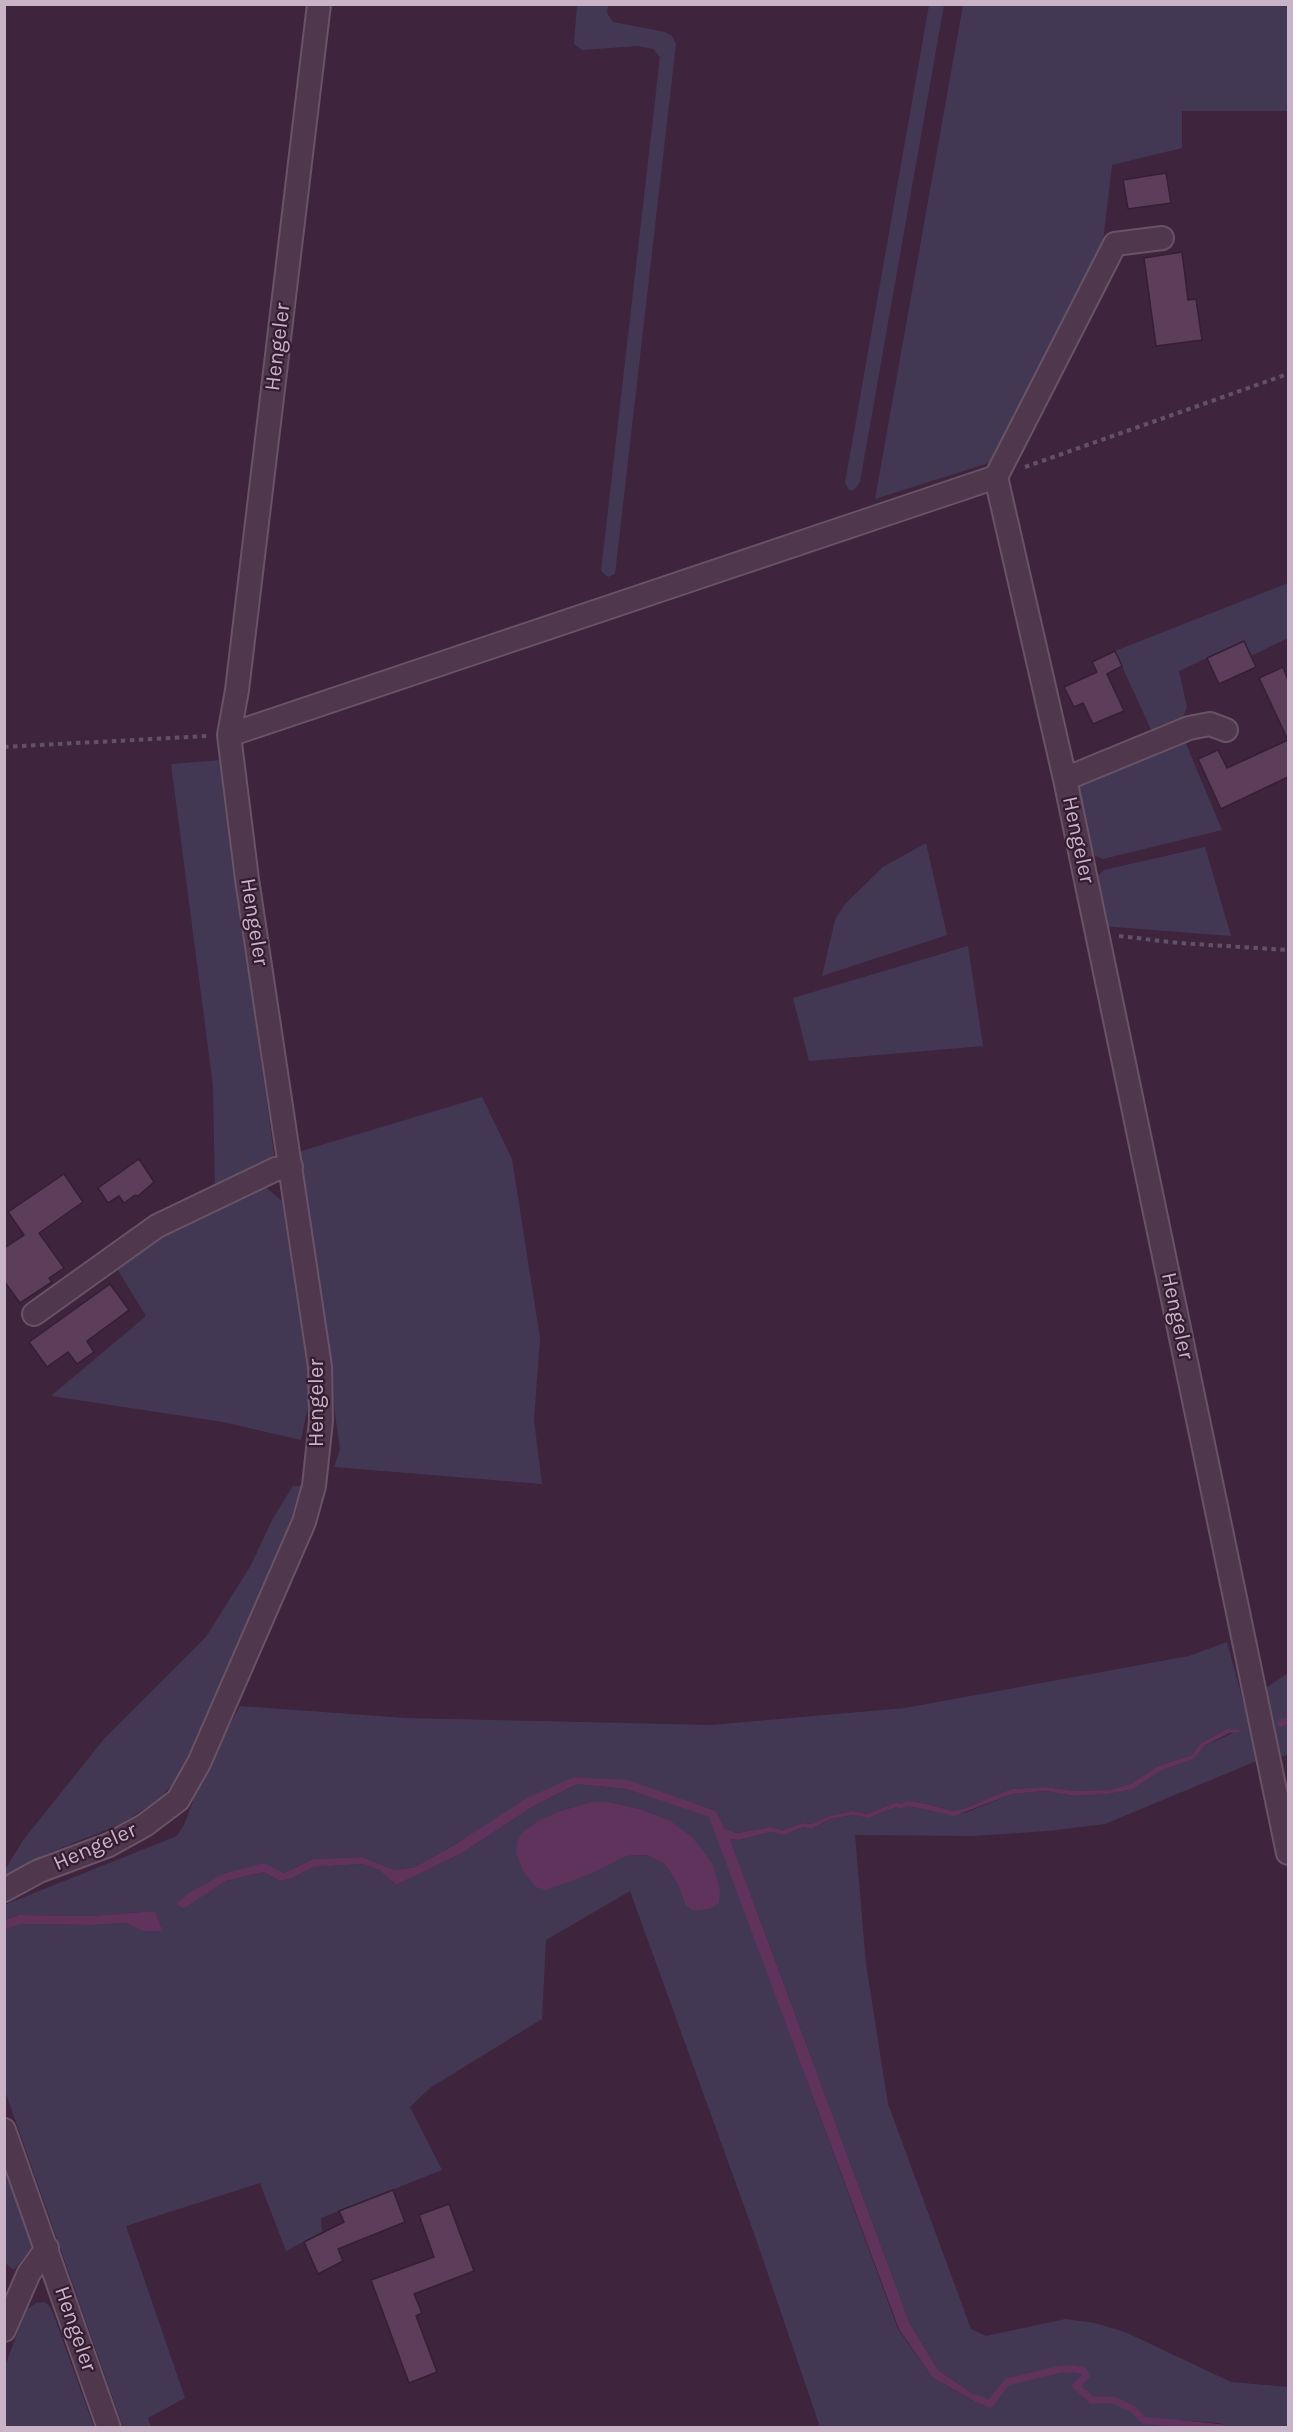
<!DOCTYPE html>
<html>
<head>
<meta charset="utf-8">
<style>
	body { margin:0 }
	#map { position:relative; width:1293px; height:2432px; overflow:hidden; background:#3f243d; font-family:Karla,sans-serif }
	canvas { display:block }
	.frame { position:absolute; inset:0; border:6px solid #c9b4c7; pointer-events:none }
</style>
</head>
<body>
<div id="map">
<canvas width="1293" height="2432"></canvas>
<div class="frame"></div>
</div>
<script>
const c = document.querySelector('canvas').getContext('2d');
c.lineJoin = 'round';
function fill(path, color) {
  c.fillStyle = color;
  c.fill(path, 'evenodd');
}
function shape(rows) {
  const path = new Path2D();
  for (const r of rows) {
    path.moveTo(r[0], r[1]);
    for (let i = 2; i < r.length; i += 2) path.lineTo(r[i], r[i + 1]);
  }
  return path;
}
function stroke(path, color, width, dash) {
  c.strokeStyle = color;
  c.lineWidth = width;
  c.lineCap = dash ? 'butt' : 'round';
  c.setLineDash(dash || []);
  c.stroke(path);
}
function label(font, color, halo, rows, align = 'center') {
  c.font = font + ' Karla,sans-serif';
  c.lineWidth = 4.5;
  c.setLineDash([]);
  c.textBaseline = 'middle';
  c.strokeStyle = halo;
  c.fillStyle = color;
  for (const [text, x, y, turn = 0] of rows) {
    c.save();
    c.translate(x, y);
    c.rotate((+turn || 0) * Math.PI / 180);
    c.textAlign = isNaN(turn) ? turn : align;
    if (halo) c.strokeText(text, 0, 0);
    c.fillText(text, 0, 0);
    c.restore();
  }
}
fill(shape([
	[577,5,608,5,607,13,613,22,665,32,672,36,676,44,615,574,608,577,601,571,660,57,653,49,638,46,582,50,574,44],
	[929,5,944,5,860,482,854,490,849,490,845,483],
	[963,5,1288,5,1288,111,1182,111,1182,148,1112,165,1103,242,995,461,875,499],
	[1288,583,1288,638,1251,656,1244,641,1179,671,1187,707,1180,725,1154,736,1115,651],
	[1184,739,1222,830,1103,859,1086,852,1073,791,1092,771],
	[221,760,226,810,275,1161,215,1193,213,1086,171,764],
	[926,843,947,935,822,976,835,920,844,905,883,867],
	[1205,847,1231,936,1101,926,1092,882,1104,870],
	[968,946,983,1046,809,1061,793,998],
	[482,1097,512,1159,540,1338,534,1420,542,1484,334,1467,340,1449,298,1152],
	[258,1181,282,1201,309,1379,308,1405,301,1440,223,1422,51,1396,146,1316,116,1267,156,1238],
	[293,1486,301,1486,288,1529,202,1734,179,1775,162,1797,121,1824,51,1852,5,1875,4,1871,24,1839,104,1739,206,1637,251,1565,273,1518],
	[1227,1642,1259,1760,1105,1824,1048,1831,973,1836,855,1835,866,1964,888,2104,971,2329,986,2336,1065,2319,1095,2323,1125,2332,1231,2382,1288,2387,1288,2427,1230,2427,1219,2423,1143,2418,1135,2407,1114,2398,1092,2397,1080,2387,1089,2376,1086,2370,1072,2366,1057,2367,1006,2380,989,2401,982,2400,938,2370,910,2324,730,1839,739,1840,771,1832,784,1835,803,1827,811,1829,830,1819,853,1815,868,1818,896,1807,900,1809,908,1806,934,1812,965,1813,1012,1794,1045,1791,1075,1796,1108,1794,1133,1789,1160,1771,1194,1759,1204,1746,1233,1733,1227,1729,1201,1743,1192,1755,1158,1766,1131,1784,1108,1790,1075,1791,1045,1787,1011,1789,963,1809,953,1811,927,1804,907,1801,900,1804,897,1802,867,1814,853,1811,829,1816,811,1824,803,1823,783,1830,770,1827,737,1833,725,1829,716,1811,628,1781,574,1777,415,1867,395,1870,362,1857,313,1859,284,1873,273,1869,223,1874,184,1907,226,1881,264,1872,280,1881,293,1878,313,1867,362,1864,379,1870,396,1885,462,1853,532,1807,577,1784,626,1789,710,1817,898,2329,932,2377,981,2405,991,2406,1008,2384,1058,2372,1073,2371,1084,2375,1073,2387,1091,2403,1113,2402,1131,2410,1141,2423,1209,2427,820,2427,756,2239,630,1891,546,1940,542,2019,430,2088,410,2107,442,2170,321,2218,322,2232,286,2251,260,2183,126,2226,185,2398,148,2418,151,2427,123,2427,5,2091,5,1929,22,1924,93,1925,126,1923,144,1931,163,1931,155,1911,91,1916,19,1915,5,1920,4,1905,177,1836,184,1825,203,1774,240,1706,406,1718,711,1725,905,1708,1189,1656],
	[591,1802,609,1802,640,1809,669,1820,685,1904,678,1885,665,1864,647,1855,627,1856,560,1811],
	[1288,1673,1288,1755,1279,1757,1266,1688],
	[4,2168,32,2247,14,2270,5,2263],
	[45,2302,51,2308,94,2427,5,2427,5,2366,26,2310,36,2303]
]), '#423854');
fill(shape([
	[1227,1729,1240,1730,1239,1732,1229,1733,1204,1746,1194,1759,1160,1771,1133,1789,1108,1794,1075,1796,1045,1791,1012,1794,954,1816,908,1806,900,1809,896,1807,868,1818,853,1815,830,1819,811,1829,803,1827,784,1835,771,1832,739,1840,730,1839,910,2324,938,2370,982,2400,981,2405,932,2377,899,2329,709,1817,626,1789,577,1784,532,1807,462,1853,396,1885,379,1870,362,1864,313,1867,293,1878,280,1881,264,1872,226,1881,184,1908,176,1904,189,1893,223,1874,264,1863,284,1873,313,1859,362,1857,395,1870,415,1867,456,1844,527,1798,574,1777,628,1780,716,1811,725,1829,737,1833,770,1827,783,1830,803,1823,811,1824,829,1816,853,1811,867,1814,897,1802,900,1804,907,1801,927,1804,953,1811,963,1809,1011,1789,1045,1787,1075,1791,1108,1790,1131,1784,1158,1766,1192,1755,1201,1743],
	[591,1802,609,1802,640,1809,669,1820,693,1838,712,1863,720,1890,719,1903,709,1909,693,1911,685,1904,678,1885,665,1864,647,1855,626,1856,595,1872,546,1890,536,1887,523,1871,516,1852,517,1842,522,1833,538,1821,560,1811],
	[155,1911,163,1931,143,1931,126,1923,93,1925,22,1924,5,1929,5,1920,19,1915,91,1916]
]), '#60335c');
stroke(shape([
	[1281,1723,1288,1721],
	[976,2398,990,2404,1007,2382,1061,2369,1074,2369,1084,2371,1086,2376,1076,2386,1092,2400,1113,2400,1133,2409,1143,2420,1223,2428]
]), '#60335c', 7);
const building = shape([
	[1166,173,1171,203,1128,209,1123,180,1166,173],
	[1182,252,1188,300,1196,299,1202,340,1156,346,1144,258,1182,252],
	[1244,641,1256,667,1219,684,1207,658,1244,641],
	[1115,651,1122,666,1107,674,1124,711,1093,724,1083,703,1074,707,1064,687,1097,672,1092,662,1115,651],
	[1283,667,1288,680,1288,740,1259,678,1283,667],
	[1288,740,1288,777,1221,809,1198,759,1218,750,1227,768,1288,740],
	[139,1159,154,1182,138,1196,135,1195,124,1203,119,1196,108,1203,98,1188,139,1159],
	[64,1174,83,1202,39,1233,64,1268,49,1278,52,1282,20,1303,4,1281,4,1248,24,1235,8,1212,64,1174],
	[110,1284,129,1310,87,1341,94,1352,77,1364,68,1352,47,1367,29,1342,110,1284],
	[393,2190,405,2222,338,2249,343,2261,318,2274,304,2242,344,2222,339,2211,393,2190],
	[449,2204,474,2271,414,2294,422,2313,416,2316,437,2372,409,2383,371,2280,434,2257,419,2215,449,2204]
]);
fill(building, '#5d3e5a');
stroke(building, '#361f34', 1.5);
const minor = shape([
	[1162,238,1115,244,996,477,1065,779,1288,1853],
	[229,735,996,477],
	[1065,779,1189,728,1210,724,1226,730],
	[34,1314,157,1226,276,1169,291,1167],
	[4,1890,39,1871,109,1845,145,1825,178,1800,199,1763,304,1522,314,1486,321,1421,320,1367,247,879,229,735,237,690,319,4],
	[4,2130,109,2428],
	[4,2330,29,2273,47,2248]
]);
stroke(minor, '#695367', 26);
stroke(shape([
	[1025,467,1288,374],
	[4,747,207,736],
	[1119,936,1179,943,1288,950]
]), '#61526a', 4, [4.5, 4.5]);
stroke(minor, '#4f384d', 22);
label('22px', '#c9b4c7', '#341d32', [
	["Hengeler",278,347,-83],
	["Hengeler",1078,840,78],
	["Hengeler",254,922,81],
	["Hengeler",1177,1316,78],
	["Hengeler",317,1403,-90],
	["Hengeler",95,1847,-24],
	["Hengeler",75,2329,71]
]);
</script>
</body>
</html>
